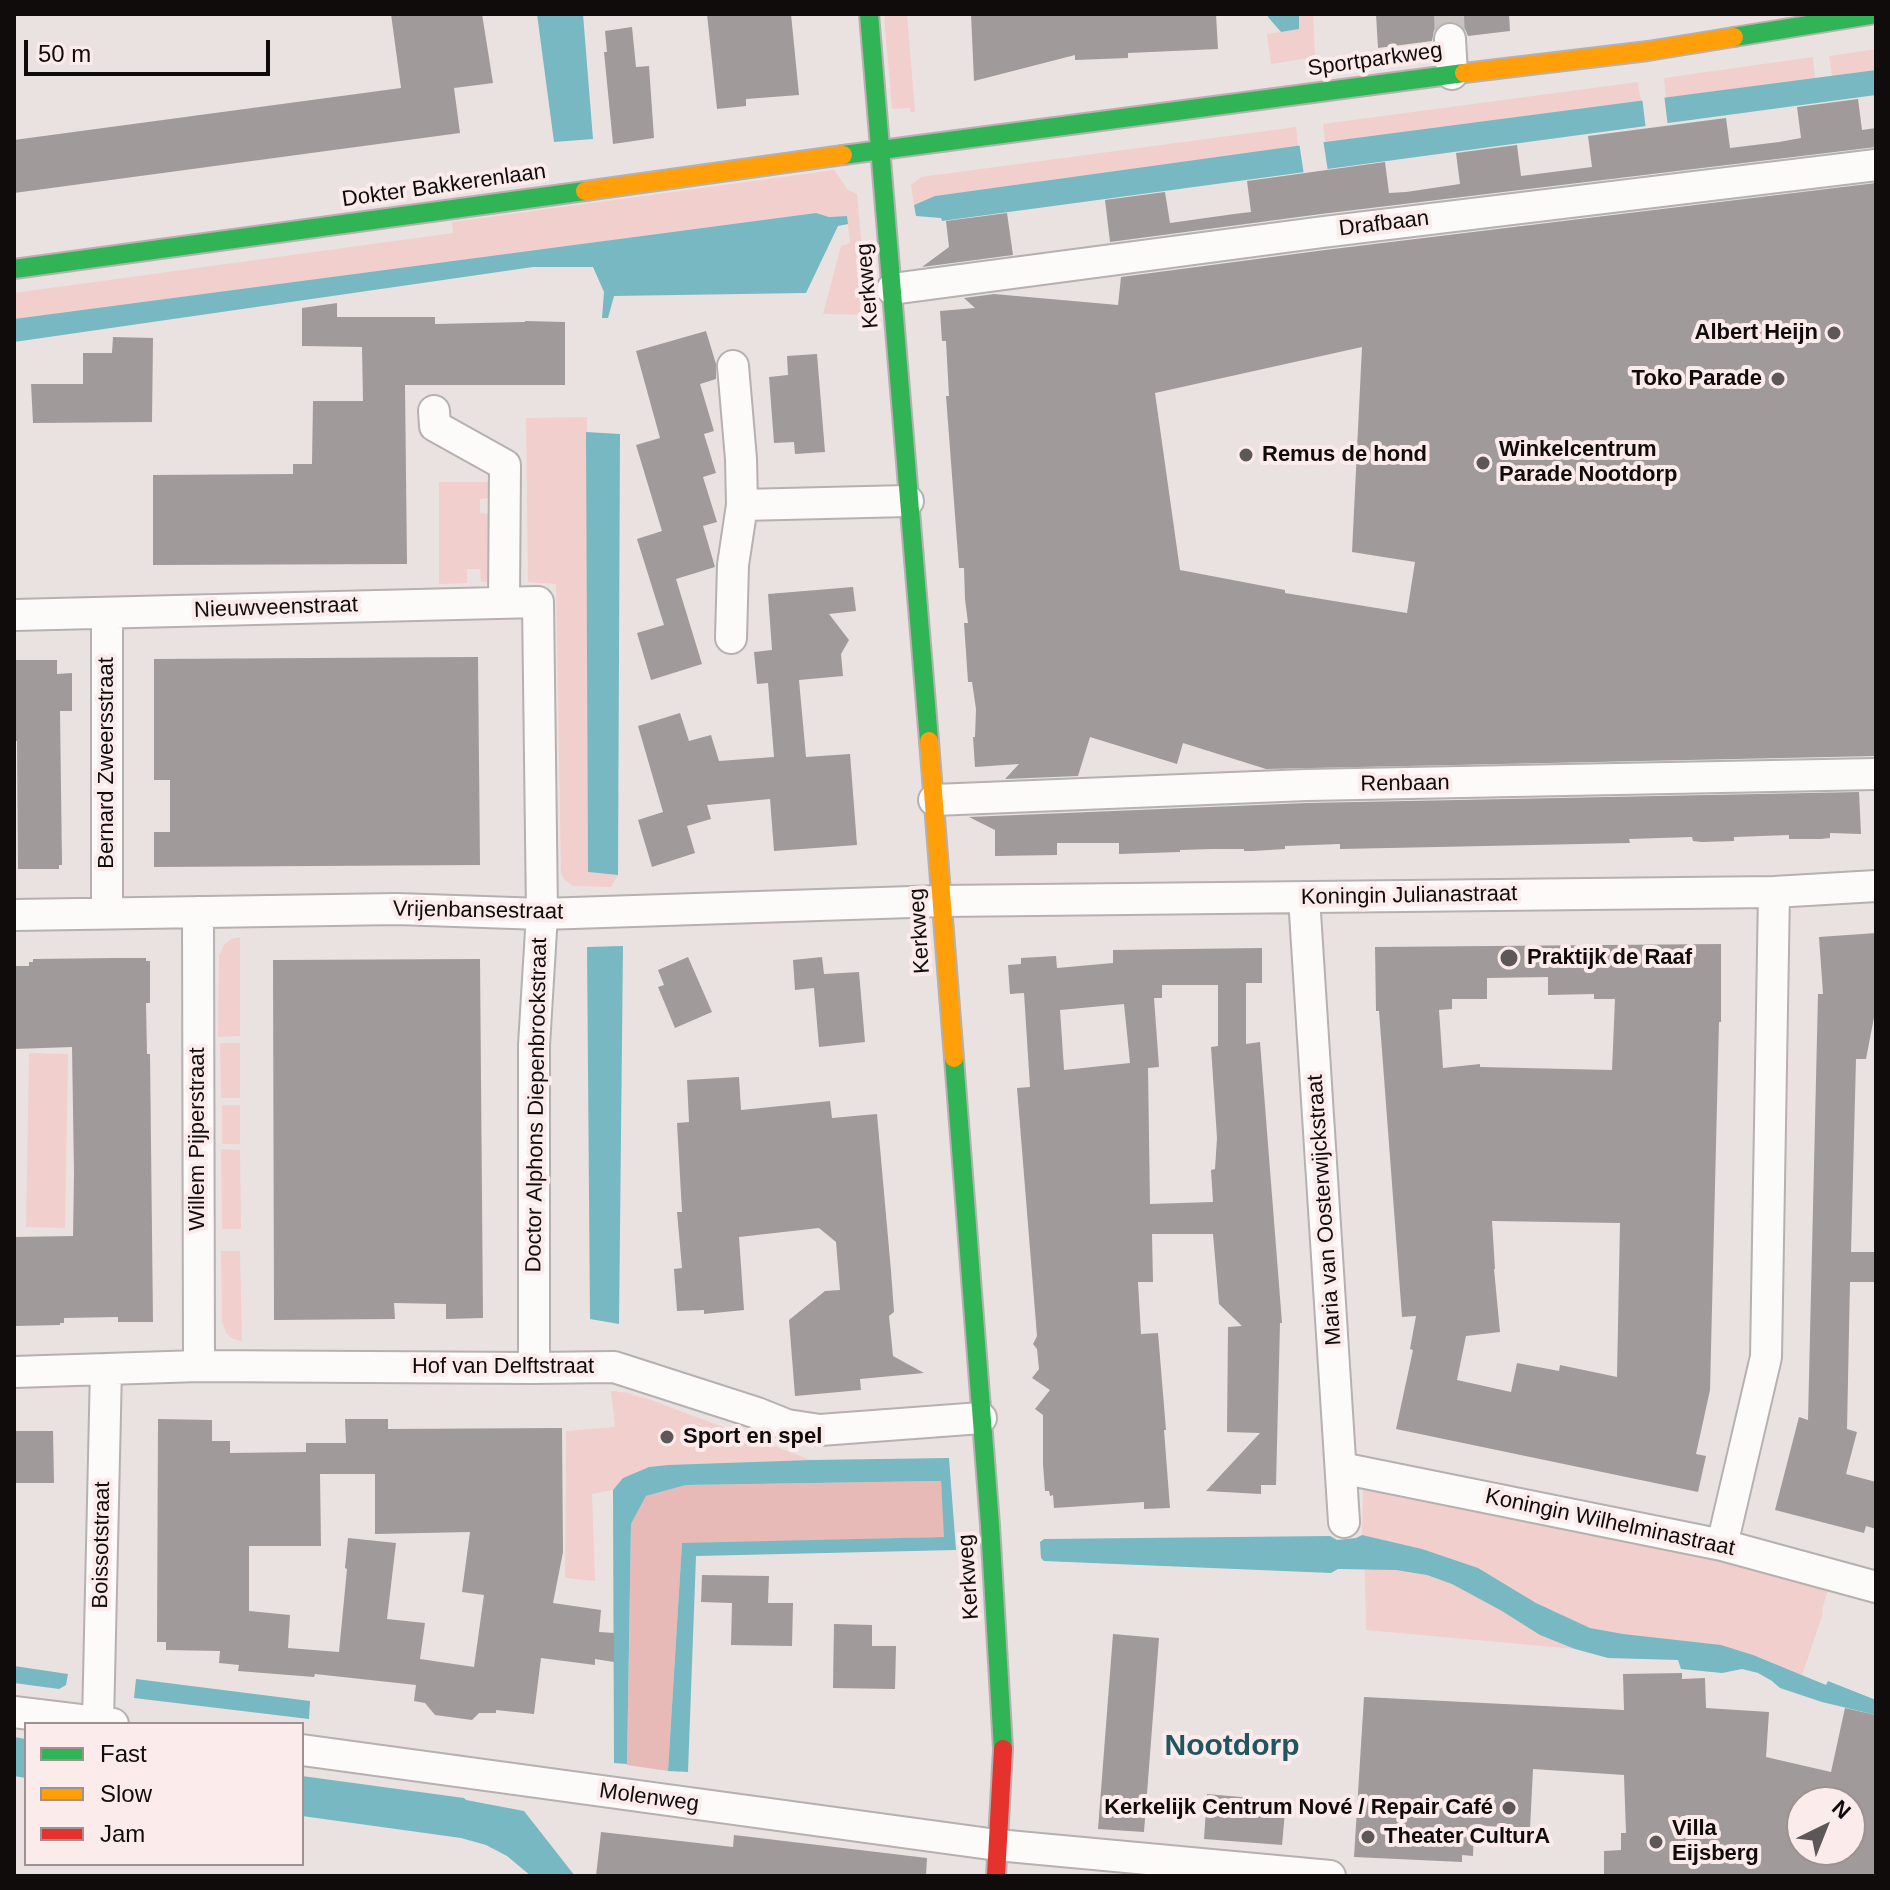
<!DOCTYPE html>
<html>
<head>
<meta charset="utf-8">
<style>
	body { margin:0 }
	#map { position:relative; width:1890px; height:1890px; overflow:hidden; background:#eae2e1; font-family:Arial,sans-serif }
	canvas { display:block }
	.frame { position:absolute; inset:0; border:16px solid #110c0c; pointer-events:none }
	.legend { position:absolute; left:24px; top:1722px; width:280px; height:144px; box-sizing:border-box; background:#fbebea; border:2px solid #9d9291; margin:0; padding:10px 14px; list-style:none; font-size:24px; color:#110c0c }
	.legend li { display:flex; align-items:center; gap:16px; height:40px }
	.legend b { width:40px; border:2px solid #9d9291 }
	.north { position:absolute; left:1786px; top:1786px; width:80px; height:80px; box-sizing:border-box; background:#fbebea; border:2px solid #9d9291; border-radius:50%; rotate:43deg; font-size:22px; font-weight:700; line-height:32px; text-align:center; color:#110c0c }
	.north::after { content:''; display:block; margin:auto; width:28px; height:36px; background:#5d5757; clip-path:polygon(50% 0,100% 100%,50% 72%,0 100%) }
	.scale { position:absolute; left:24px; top:40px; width:246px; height:36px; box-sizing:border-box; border:4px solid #110c0c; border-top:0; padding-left:10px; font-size:24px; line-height:28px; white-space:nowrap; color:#110c0c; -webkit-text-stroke:6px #fbebea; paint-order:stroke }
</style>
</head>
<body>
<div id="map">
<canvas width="1890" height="1890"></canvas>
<div class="frame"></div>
<ul class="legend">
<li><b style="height:10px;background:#30b455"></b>Fast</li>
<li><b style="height:10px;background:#ff9f0a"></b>Slow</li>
<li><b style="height:10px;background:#e5322d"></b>Jam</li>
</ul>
<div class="north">N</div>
<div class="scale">50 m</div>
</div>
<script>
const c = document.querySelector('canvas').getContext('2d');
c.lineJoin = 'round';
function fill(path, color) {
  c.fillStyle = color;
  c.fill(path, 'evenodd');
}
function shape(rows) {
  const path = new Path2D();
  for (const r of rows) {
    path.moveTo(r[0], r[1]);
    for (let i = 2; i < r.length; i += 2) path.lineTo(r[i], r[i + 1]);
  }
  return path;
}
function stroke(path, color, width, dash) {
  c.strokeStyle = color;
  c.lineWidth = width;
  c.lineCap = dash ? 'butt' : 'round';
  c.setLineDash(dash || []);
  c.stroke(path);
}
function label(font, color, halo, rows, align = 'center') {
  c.font = font + ' Arial,sans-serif';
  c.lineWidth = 8;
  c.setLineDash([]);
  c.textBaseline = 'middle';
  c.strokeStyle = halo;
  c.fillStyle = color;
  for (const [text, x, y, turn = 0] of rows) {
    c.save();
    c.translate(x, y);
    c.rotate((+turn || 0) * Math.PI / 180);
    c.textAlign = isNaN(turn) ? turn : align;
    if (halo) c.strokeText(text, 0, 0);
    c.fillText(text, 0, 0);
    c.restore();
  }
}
fill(shape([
	[884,14,907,14,915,112,910,112,910,108,892,109],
	[1299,14,1313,14,1315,57,1271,64,1267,34,1299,29],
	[1876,49,1876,70,1832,76,1829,56],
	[1813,57,1815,78,1666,98,1664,78],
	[1638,82,1641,101,1325,142,1323,124],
	[1296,127,1298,146,935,196,914,205,911,185,921,177],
	[834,170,848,190,857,194,868,315,823,314,841,246,850,243,847,216,829,217,816,213,14,319,14,293,453,233,452,222],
	[587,417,588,872,618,875,611,887,573,886,565,880,561,874,556,584,528,582,526,418],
	[439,482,492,482,492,498,480,499,480,513,494,514,496,582,481,582,480,569,467,569,467,583,439,584],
	[240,937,240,1036,218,1037,219,956,224,945,231,939],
	[240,1043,240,1098,221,1098,220,1043],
	[29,1053,68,1054,65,1228,26,1227],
	[222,1105,240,1105,240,1144,222,1144],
	[221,1149,240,1150,241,1229,222,1229],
	[221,1251,240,1251,242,1341,233,1339,226,1333,222,1322],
	[611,1391,628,1393,651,1400,811,1460,649,1467,623,1478,613,1490,592,1494,595,1581,565,1578,566,1431,615,1427],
	[1363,1486,1724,1557,1830,1583,1822,1610,1823,1613,1802,1675,1784,1668,1366,1630,1364,1536,1362,1535]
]), '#f1cfcd');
fill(shape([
	[941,1481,945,1537,682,1544,668,1771,627,1765,631,1524,646,1496,686,1485]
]), '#e7bab8');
fill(shape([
	[537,14,583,14,593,139,554,142],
	[1268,14,1299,14,1299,29,1281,32,1268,17],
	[1876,70,1876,95,942,221,941,218,916,216,914,205,935,196,1325,142],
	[816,213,829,217,847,216,848,224,838,226,806,293,614,296,608,318,602,318,604,292,593,267,533,267,14,342,14,319],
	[586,432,620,434,618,875,588,872],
	[623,946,619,1324,590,1319,587,947],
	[949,1458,956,1550,696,1556,688,1772,668,1771,682,1543,944,1537,941,1481,686,1485,646,1496,631,1524,627,1764,614,1763,613,1490,623,1478,649,1467,668,1465,811,1460],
	[1362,1535,1422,1549,1478,1568,1536,1603,1590,1628,1623,1634,1721,1645,1753,1655,1826,1685,1828,1681,1876,1700,1876,1715,1822,1702,1780,1688,1772,1681,1758,1673,1742,1669,1722,1673,1681,1669,1678,1660,1608,1658,1575,1649,1540,1635,1502,1611,1452,1584,1427,1575,1396,1570,1338,1569,1331,1573,1044,1561,1041,1558,1040,1542,1044,1539,1330,1536,1337,1540,1356,1538],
	[14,1666,68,1674,66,1685,59,1689,14,1683],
	[136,1679,310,1701,309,1719,134,1698],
	[14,1737,26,1739,26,1778,14,1776],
	[302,1776,464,1798,466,1800,524,1811,575,1876,531,1876,507,1856,486,1845,461,1838,302,1816]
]), '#78b8c2');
fill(shape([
	[1664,94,1668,127,1646,130,1642,97],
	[1323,139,1328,172,1304,175,1299,142]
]), '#eae2e1');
fill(shape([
	[391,14,482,14,493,83,454,88,460,133,14,193,14,140,401,88],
	[707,14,791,14,799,95,746,99,746,106,717,109],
	[971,14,1216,14,1218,49,1128,53,1128,58,1075,60,1075,55,974,81],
	[1376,14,1509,14,1510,31,1468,36,1465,29,1459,23,1448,21,1441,24,1434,30,1432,41,1378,48],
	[632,27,636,67,649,66,654,138,613,144,604,52,607,52,605,31],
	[1858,99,1862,130,1876,128,1876,147,1321,214,1110,242,1105,200,1165,192,1170,223,1234,214,1251,212,1247,181,1385,162,1389,193,1406,192,1460,184,1456,153,1517,145,1521,176,1592,167,1588,136,1726,118,1730,148,1779,142,1801,138,1797,107],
	[1876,183,1876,756,1266,769,1183,743,1177,764,1090,737,1078,776,1005,779,1019,764,975,767,973,737,975,737,976,709,972,682,968,682,964,623,968,623,965,599,964,568,959,568,946,396,949,396,946,341,942,341,940,311,975,308,964,298,994,294,1118,305,1121,277,1325,250],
	[1362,347,1352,552,1415,562,1407,613,1285,593,1285,590,1180,570,1155,393],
	[1007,213,1013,255,922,267,949,247,946,221],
	[337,303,337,317,435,317,435,324,525,322,525,321,565,322,565,385,405,385,407,564,153,565,153,475,293,474,293,464,312,464,313,401,363,401,362,347,302,346,302,308],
	[706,331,716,364,716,379,700,384,714,431,704,434,716,473,703,477,717,522,703,526,715,567,676,579,702,664,651,680,637,633,664,625,637,539,662,531,636,445,660,438,636,351],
	[113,337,153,338,152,422,33,423,31,384,83,384,83,353,112,353],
	[817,354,825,452,795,454,794,442,774,443,769,377,788,375,787,356],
	[853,587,856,611,829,614,849,640,841,654,843,676,799,680,806,757,850,754,857,845,774,851,770,799,707,805,711,819,687,826,695,853,652,867,638,820,663,812,638,726,680,713,689,741,711,735,719,761,774,757,768,683,757,684,754,652,772,650,768,594],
	[478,657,480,865,154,867,154,832,170,832,170,780,154,780,154,659],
	[14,660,57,660,57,674,72,673,72,711,60,711,62,865,59,865,59,869,18,869,17,741,14,741],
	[1859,792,1861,834,1830,833,1830,838,1821,839,1789,839,1789,835,1734,837,1734,841,1702,842,1693,841,1692,837,1629,839,1630,843,1340,849,1340,844,1285,846,1285,849,1253,851,1244,851,1244,849,1213,849,1180,850,1180,852,1119,854,1119,843,1057,843,1057,855,995,856,995,830,969,817,1307,803],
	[1876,933,1876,1007,1866,1059,1856,1059,1851,1252,1876,1252,1876,1282,1850,1282,1847,1429,1857,1432,1846,1474,1876,1482,1876,1529,1866,1526,1864,1533,1775,1510,1799,1417,1808,1420,1818,994,1823,994,1819,937],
	[1721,944,1721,1022,1719,1022,1710,1390,1696,1454,1706,1456,1698,1492,1396,1429,1413,1350,1410,1349,1416,1316,1402,1317,1379,1011,1376,1011,1375,947],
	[1548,977,1548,995,1594,994,1594,999,1615,999,1612,1070,1480,1067,1480,1064,1443,1068,1439,1010,1452,1009,1452,999,1487,999,1487,978],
	[1492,1221,1620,1223,1617,1377,1560,1365,1559,1371,1517,1363,1511,1392,1457,1380,1466,1336,1500,1332,1494,1269,1495,1269],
	[1262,948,1262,983,1246,983,1246,1044,1260,1042,1282,1323,1280,1323,1276,1485,1261,1485,1261,1494,1206,1491,1260,1433,1227,1432,1228,1327,1242,1326,1219,1304,1213,1234,1152,1234,1153,1282,1138,1282,1141,1334,1158,1333,1166,1430,1164,1430,1170,1508,1144,1509,1144,1502,1054,1508,1053,1495,1050,1496,1049,1491,1045,1491,1043,1464,1043,1415,1035,1409,1050,1390,1032,1378,1039,1369,1037,1349,1033,1344,1037,1336,1017,1088,1030,1087,1024,993,1010,994,1008,965,1021,964,1021,958,1056,956,1057,968,1113,963,1113,950],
	[1162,985,1218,985,1218,1046,1211,1047,1217,1138,1215,1169,1211,1170,1213,1202,1150,1204,1148,1068,1159,1067,1154,998,1162,998],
	[1124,1004,1130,1063,1064,1070,1060,1010],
	[688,957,712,1012,675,1028,658,987,664,985,658,970],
	[822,957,824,974,859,972,865,1042,819,1047,814,988,795,990,793,960],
	[115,958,146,958,146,961,150,961,150,1003,146,1003,147,1054,150,1054,153,1322,118,1322,118,1317,64,1318,64,1323,60,1323,60,1325,14,1326,14,1237,73,1236,74,1174,72,1047,14,1049,14,966,29,966,29,962,33,962,33,959],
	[480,959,483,1318,446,1319,446,1304,394,1303,395,1319,274,1320,273,960],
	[739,1077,741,1110,830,1101,832,1118,877,1114,891,1271,894,1312,889,1316,893,1356,924,1373,860,1379,861,1390,795,1396,789,1320,825,1291,840,1290,836,1242,819,1228,739,1237,744,1310,704,1314,704,1310,677,1311,674,1269,682,1268,677,1212,682,1212,677,1123,689,1122,687,1080],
	[158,1419,212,1420,212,1441,230,1441,230,1453,306,1452,306,1443,346,1443,345,1419,388,1419,388,1429,562,1428,563,1552,553,1603,601,1610,599,1632,614,1633,614,1662,595,1659,595,1665,541,1658,534,1714,496,1710,496,1713,479,1713,472,1720,435,1715,425,1703,414,1701,416,1685,315,1674,314,1677,238,1671,239,1665,219,1663,220,1651,166,1650,166,1642,157,1642],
	[320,1474,375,1474,375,1534,470,1532,462,1592,484,1595,474,1667,420,1659,425,1623,387,1619,396,1543,348,1538,345,1568,347,1569,339,1652,288,1648,290,1615,249,1611,249,1546,321,1546],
	[14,1431,53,1431,54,1483,14,1483],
	[702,1575,769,1576,768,1603,793,1603,792,1646,731,1645,732,1603,701,1602],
	[834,1624,872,1625,872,1646,896,1646,895,1689,833,1688],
	[1113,1634,1159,1638,1144,1832,1098,1829],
	[1682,1673,1682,1679,1705,1678,1706,1708,1769,1712,1766,1757,1831,1772,1845,1708,1876,1715,1876,1876,1604,1876,1604,1851,1621,1850,1621,1833,1626,1833,1624,1775,1533,1769,1530,1829,1474,1825,1473,1856,1462,1855,1462,1862,1354,1857,1364,1697,1624,1710,1623,1674],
	[1802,1802,1850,1802,1850,1850,1802,1850],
	[1207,1794,1286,1801,1282,1845,1204,1839],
	[601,1832,733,1847,734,1835,927,1858,926,1876,596,1876]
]), '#a09a9a');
stroke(shape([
	[1449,14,1450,39]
]), '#c9c2c1', 30, [30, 15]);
const street = shape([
	[1450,39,1452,74],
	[892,289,1323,232,1876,165],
	[434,411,435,426,505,465,504,602],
	[742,505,908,501],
	[14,615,538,602,542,914,534,1045,534,1368],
	[731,638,733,565,742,505,741,459,733,366],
	[934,800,1306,785,1876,774],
	[1304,897,1344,1522],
	[198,912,199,1366],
	[107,913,107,613],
	[14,915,397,909,542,914,942,901,1774,892,1876,886],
	[14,1372,199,1366,534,1368,614,1367,757,1413,787,1425,820,1430,981,1418],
	[1341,1468,1722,1545,1876,1587],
	[1722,1545,1766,1357,1774,892],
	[14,1712,113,1724],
	[98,1722,106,1369],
	[302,1750,997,1845,1330,1876]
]);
const fast = shape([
	[869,14,929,741],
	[1734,37,1876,14],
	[843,155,1464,73],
	[14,269,585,191],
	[954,1058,990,1525,1003,1749]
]);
const slow = shape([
	[1464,73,1648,51,1734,37],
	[585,191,843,155],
	[929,741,954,1058]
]);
const jam = shape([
	[996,1876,1003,1749]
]);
stroke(street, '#b6b0b0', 34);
stroke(fast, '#b6b0b0', 22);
stroke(slow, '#b6b0b0', 22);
stroke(jam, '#b6b0b0', 22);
stroke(street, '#fcfbfa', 30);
stroke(fast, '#30b455', 18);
stroke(slow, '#ff9f0a', 18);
stroke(jam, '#e5322d', 18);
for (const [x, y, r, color] of [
	[1834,333,8,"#5d5757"],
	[1778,379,8,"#5d5757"],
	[1246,455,8,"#5d5757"],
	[1483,463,8,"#5d5757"],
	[1509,958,10,"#5d5757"],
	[667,1437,8,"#5d5757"],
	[1509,1808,8,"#5d5757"],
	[1368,1837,8,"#5d5757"],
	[1656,1842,8,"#5d5757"]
]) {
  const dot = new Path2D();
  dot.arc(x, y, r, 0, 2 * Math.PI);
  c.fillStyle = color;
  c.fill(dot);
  stroke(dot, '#fbebea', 3);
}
label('22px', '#110c0c', '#fbebea', [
	["Sportparkweg",1375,60,-8],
	["Dokter Bakkerenlaan",444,186,-8],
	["Drafbaan",1384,224,-7],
	["Kerkweg",868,286,-95],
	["Nieuwveenstraat",276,608,-2],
	["Bernard Zweersstraat",107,763,-90],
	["Renbaan",1405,784,-1],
	["Koningin Julianastraat",1409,896,-1],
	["Vrijenbansestraat",478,911,1],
	["Kerkweg",920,931,-94],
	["Doctor Alphons Diepenbrockstraat",537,1105,-89],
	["Willem Pijperstraat",198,1139,-90],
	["Maria van Oosterwijckstraat",1325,1210,-94],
	["Hof van Delftstraat",503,1367],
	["Koningin Wilhelminastraat",1610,1523,12],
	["Boissotstraat",102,1545,-89],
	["Kerkweg",969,1577,-94],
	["Molenweg",649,1798,8]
]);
label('bold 22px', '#110c0c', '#fbebea', [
	["Albert Heijn",1818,333,"right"],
	["Toko Parade",1762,379,"right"],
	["Winkelcentrum",1499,450],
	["Parade Nootdorp",1499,475],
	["Remus de hond",1262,455],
	["Praktijk de Raaf",1527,958],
	["Sport en spel",683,1437],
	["Kerkelijk Centrum Nové / Repair Café",1493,1808,"right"],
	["Villa",1672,1829],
	["Eijsberg",1672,1854],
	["Theater CulturA",1384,1837]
], 'left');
label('bold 30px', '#1e5760', '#fbebea', [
	["Nootdorp",1232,1747]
]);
</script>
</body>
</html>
